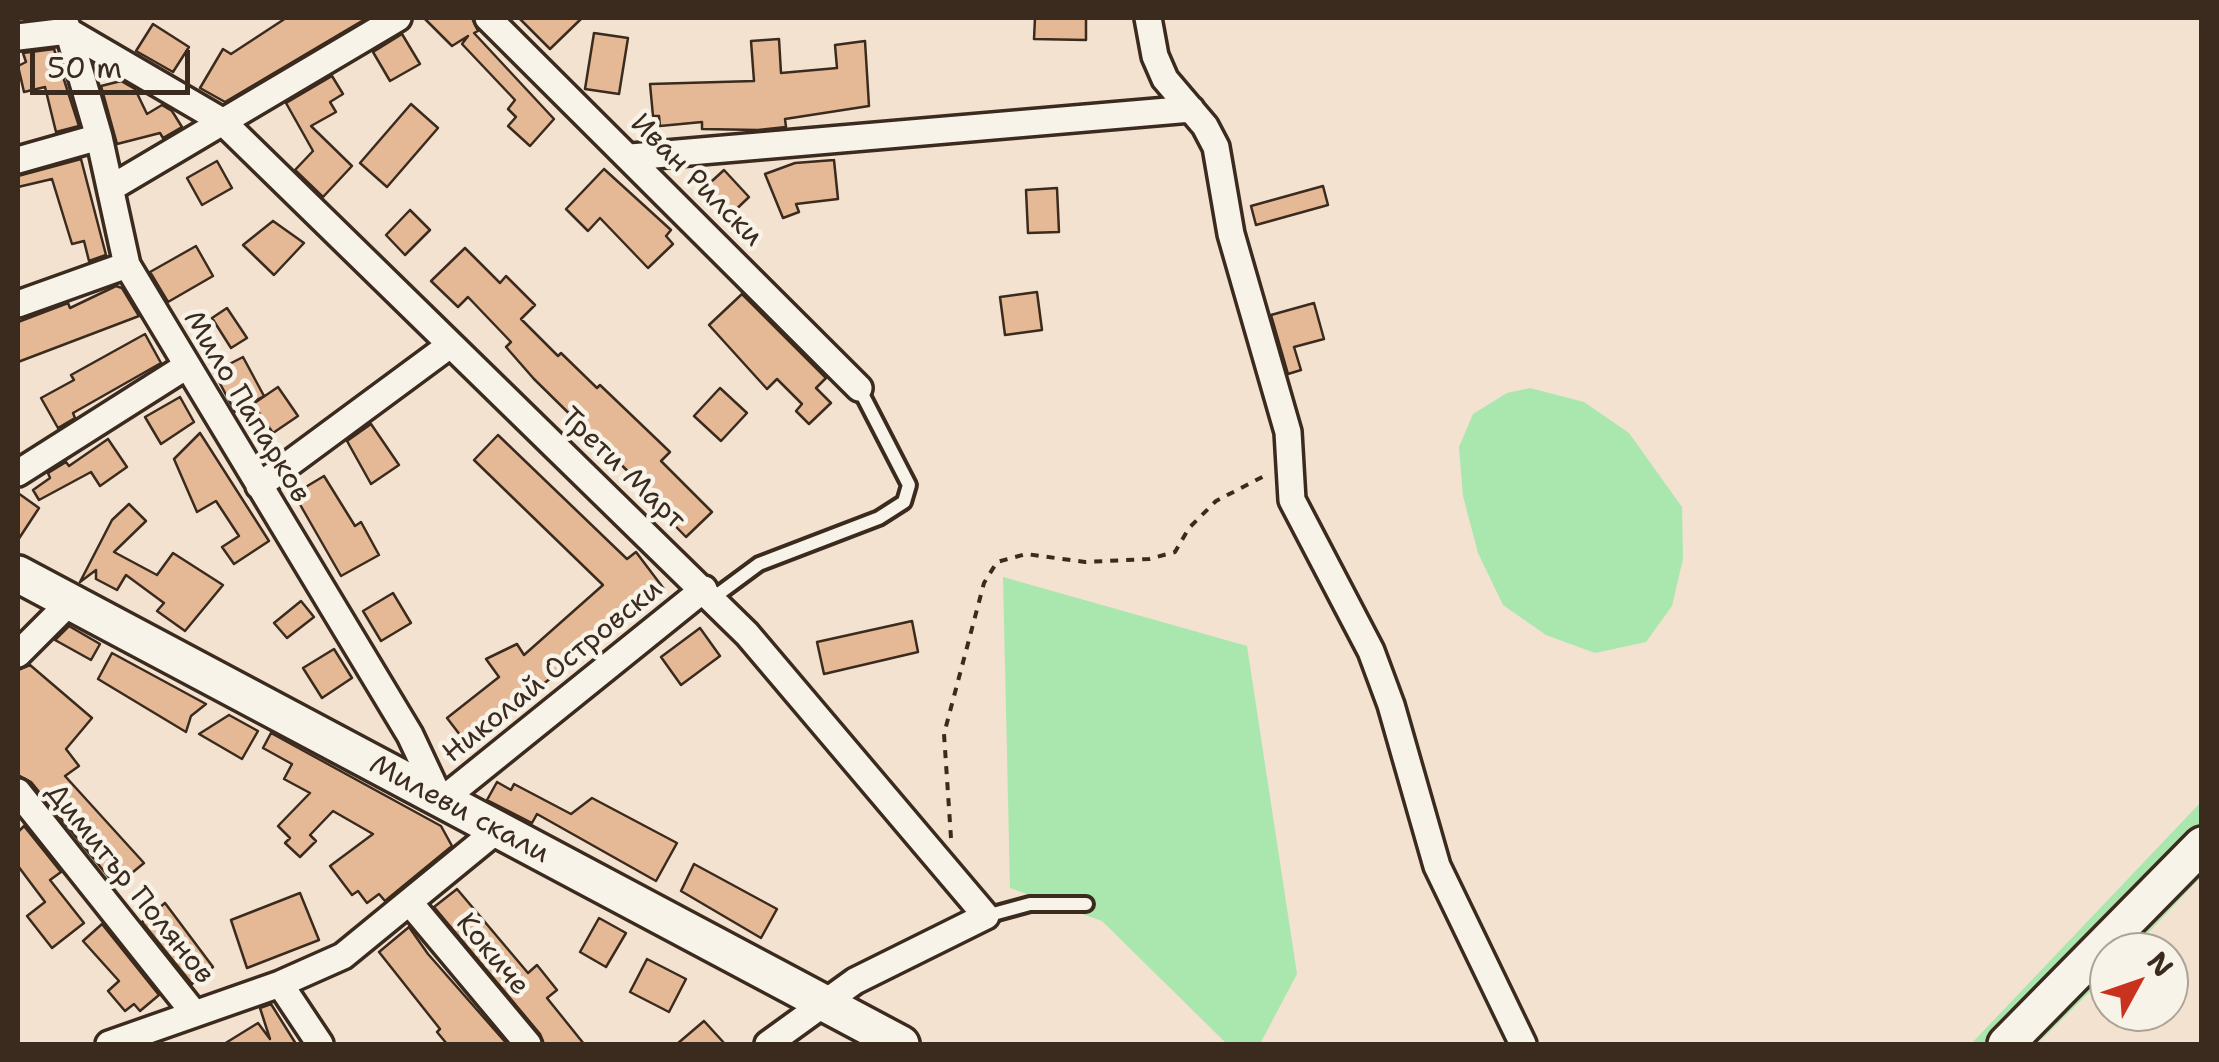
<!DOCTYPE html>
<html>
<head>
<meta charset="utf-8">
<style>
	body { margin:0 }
	#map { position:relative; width:2219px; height:1062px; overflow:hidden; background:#f2e2cf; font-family:"Shantell Sans",sans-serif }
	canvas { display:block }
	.frame { position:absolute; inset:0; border:20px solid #3b2a1e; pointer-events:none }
	.north { position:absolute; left:2089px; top:932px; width:100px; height:100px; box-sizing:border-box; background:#f7f3e8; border:2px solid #aca397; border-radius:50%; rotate:50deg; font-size:28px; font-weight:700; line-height:40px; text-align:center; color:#3b2a1e }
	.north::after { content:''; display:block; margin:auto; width:35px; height:45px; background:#c8321e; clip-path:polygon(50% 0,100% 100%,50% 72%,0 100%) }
	.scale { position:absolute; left:30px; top:50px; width:160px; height:45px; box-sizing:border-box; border:5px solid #3b2a1e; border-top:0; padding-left:12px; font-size:30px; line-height:35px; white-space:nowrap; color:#3b2a1e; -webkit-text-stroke:8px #f7f3e8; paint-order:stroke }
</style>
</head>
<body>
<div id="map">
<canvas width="2219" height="1062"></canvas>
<div class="frame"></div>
<div class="north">N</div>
<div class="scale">50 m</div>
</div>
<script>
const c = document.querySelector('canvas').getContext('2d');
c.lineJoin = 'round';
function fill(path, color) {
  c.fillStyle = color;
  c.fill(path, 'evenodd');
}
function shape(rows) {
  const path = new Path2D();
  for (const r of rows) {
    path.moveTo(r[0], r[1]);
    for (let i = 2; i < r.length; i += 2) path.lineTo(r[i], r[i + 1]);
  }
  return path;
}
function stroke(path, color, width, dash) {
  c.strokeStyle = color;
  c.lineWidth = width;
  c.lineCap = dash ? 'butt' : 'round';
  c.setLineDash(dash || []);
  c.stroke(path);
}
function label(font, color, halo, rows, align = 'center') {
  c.font = font + ' "Shantell Sans",sans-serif';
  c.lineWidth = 9;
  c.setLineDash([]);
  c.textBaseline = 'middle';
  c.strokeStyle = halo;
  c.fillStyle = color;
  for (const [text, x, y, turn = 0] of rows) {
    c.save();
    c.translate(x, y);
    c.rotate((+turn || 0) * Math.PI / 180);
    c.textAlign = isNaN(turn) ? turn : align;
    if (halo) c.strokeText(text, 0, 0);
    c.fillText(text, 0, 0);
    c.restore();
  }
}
fill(shape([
	[1530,388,1584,402,1629,433,1682,507,1683,559,1672,606,1646,642,1595,653,1546,635,1503,605,1478,553,1463,496,1459,447,1473,414,1507,393],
	[1003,577,1247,646,1297,974,1260,1044,1227,1044,1102,921,1010,888],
	[2201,802,2201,877,2130,952,2109,952,2109,973,2037,1044,1971,1044]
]), '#aae7ae');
const building = shape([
	[286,18,367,18,225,102,200,88,223,49,231,54,286,18],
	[424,18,472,18,478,31,474,33,554,119,530,146,508,126,516,117,508,109,515,100,462,44,468,36,452,46,424,18],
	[519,18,582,18,550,49,519,18],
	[1035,18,1086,18,1086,40,1034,39,1035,18],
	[153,24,189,47,173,72,136,51,153,24],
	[594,33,628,38,619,94,585,89,594,33],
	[402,34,420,64,390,81,373,52,402,34],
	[779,39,781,73,837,68,835,45,865,41,869,106,785,119,786,127,758,130,702,129,702,122,660,126,659,116,653,116,650,84,754,81,751,41,779,39],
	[54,49,79,126,56,132,45,87,24,92,18,66,26,62,23,53,54,49],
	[332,76,343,94,330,102,336,112,311,126,352,166,323,197,295,170,313,151,286,103,332,76],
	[121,81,135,89,147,114,162,105,172,111,182,127,163,138,160,133,117,144,101,86,121,81],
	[411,104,438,128,387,187,360,163,411,104],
	[81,159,106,255,89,261,84,241,72,244,52,179,18,187,18,176,81,159],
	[834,160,838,199,796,204,799,212,783,218,765,174,795,163,834,160],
	[217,161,232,188,202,205,187,178,217,161],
	[604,169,671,230,666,236,673,244,648,268,600,218,588,231,566,209,604,169],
	[724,170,749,197,725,220,700,192,724,170],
	[1323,186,1328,205,1256,225,1251,206,1323,186],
	[1057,188,1059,232,1028,233,1026,190,1057,188],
	[410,210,430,230,405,255,386,235,410,210],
	[273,221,304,243,274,275,243,245,273,221],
	[196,246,213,276,168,302,150,272,196,246],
	[465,248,500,283,506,276,535,305,521,319,558,356,561,353,597,388,600,385,670,452,661,461,712,512,686,537,653,503,657,500,534,379,506,347,511,342,468,297,458,307,431,281,465,248],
	[116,286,122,288,139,316,18,362,18,322,68,303,70,308,116,286],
	[1037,292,1042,330,1005,335,1000,297,1037,292],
	[742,294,826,378,816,388,831,403,809,424,796,411,802,404,777,379,767,389,709,325,742,294],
	[1314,303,1324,339,1294,347,1301,370,1288,374,1271,315,1314,303],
	[227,308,247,338,231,348,212,318,227,308],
	[145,334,161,363,73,413,75,418,58,428,41,398,74,380,71,375,145,334],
	[243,357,264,396,235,412,214,372,243,357],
	[278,387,298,416,273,433,253,404,278,387],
	[720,388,747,413,721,441,694,416,720,388],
	[180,397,194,422,161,444,145,417,180,397],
	[371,424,399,465,371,484,347,441,371,424],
	[200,433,269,541,234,564,222,547,239,536,216,501,197,512,174,459,200,433],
	[498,435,627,559,636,552,664,589,467,744,447,718,499,677,486,659,517,644,524,655,603,585,474,460,498,435],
	[108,439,127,467,100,486,91,472,39,500,33,490,50,478,48,473,66,462,69,466,108,439],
	[324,476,355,526,361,522,379,555,341,576,294,494,324,476],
	[18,493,39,508,18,540,18,493],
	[129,504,146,521,114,552,157,575,173,553,223,585,185,631,157,611,164,603,126,575,117,590,96,579,96,570,80,582,112,520,129,504],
	[393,593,411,623,381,641,363,611,393,593],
	[301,601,314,617,287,638,274,623,301,601],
	[912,621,918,652,824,674,817,642,912,621],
	[69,626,100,644,91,660,55,640,69,626],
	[700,628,720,656,681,685,661,657,700,628],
	[334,649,352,678,322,698,303,668,334,649],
	[112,653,206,704,191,716,186,732,98,679,112,653],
	[30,665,92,718,66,749,79,766,65,776,144,863,116,886,31,782,18,775,18,670,30,665],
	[229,715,258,731,242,759,199,734,229,715],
	[271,733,441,826,452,846,385,901,379,894,367,903,358,891,352,895,330,866,373,834,333,811,310,835,316,841,300,857,285,843,290,838,278,826,310,793,284,779,292,764,263,748,271,733],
	[497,782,511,790,514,784,571,814,592,798,677,843,656,881,537,814,532,823,487,800,497,782],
	[24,826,61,872,50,880,84,923,52,948,27,916,45,902,18,866,18,832,24,826],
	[694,864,777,909,761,938,681,891,694,864],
	[457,889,528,973,537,965,557,990,547,998,584,1044,544,1044,540,1034,434,907,457,889],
	[300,893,319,940,247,968,231,920,300,893],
	[165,903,213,967,192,984,142,922,165,903],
	[599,918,626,933,606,967,580,952,599,918],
	[102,924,159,995,140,1011,134,1004,125,1011,108,991,119,981,83,941,102,924],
	[409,927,428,954,507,1044,447,1044,437,1032,440,1029,379,952,409,927],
	[647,959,686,979,669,1012,630,992,647,959],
	[271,1004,296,1044,224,1044,258,1023,270,1039,260,1008,271,1004],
	[704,1021,725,1044,677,1044,704,1021]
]);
fill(building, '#e5b995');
stroke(building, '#3b2a1e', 2.5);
const lane = shape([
	[713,598,759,564,879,518,904,502,909,485,859,388],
	[986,916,1030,904,1086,904]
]);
const street = shape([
	[488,18,859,388],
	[1148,18,1155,56,1165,79,1205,126,1216,147,1231,234,1288,432,1292,500,1371,651,1391,705,1437,866,1523,1044],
	[67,27,99,137,127,265,410,735,441,801,704,589],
	[18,37,68,31,222,121,747,634,986,916,855,981,768,1044],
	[631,157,1191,109],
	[18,160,99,137],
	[111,188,398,18],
	[18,304,127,265],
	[18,473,185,367],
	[259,486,450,345],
	[18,654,69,603],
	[18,792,194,1013],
	[410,903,528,1044],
	[280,984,320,1044],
	[109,1044,280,984,343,956,497,830]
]);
const secondary = shape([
	[18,574,901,1044],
	[2006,1044,2202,845]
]);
stroke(lane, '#3b2a1e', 20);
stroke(street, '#3b2a1e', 32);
stroke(secondary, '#3b2a1e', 42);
stroke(shape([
	[951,838,944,734,984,583,997,562,1026,554,1085,562,1149,559,1175,552,1189,528,1216,501,1268,474]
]), '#3b2a1e', 4, [8, 8]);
stroke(lane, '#f7f3e8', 12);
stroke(street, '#f7f3e8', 25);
stroke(secondary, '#f7f3e8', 35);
label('28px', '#3b2a1e', '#f7f3e8', [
	["Иван Рилски",696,181,45],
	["Мило Папарков",246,407,59],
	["Трети Март",622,469,44],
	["Николай Островски",553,672,-39],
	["Милеви скали",459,810,28],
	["Димитър Полянов",129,884,51],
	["Кокиче",492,955,50]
]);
</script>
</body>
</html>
